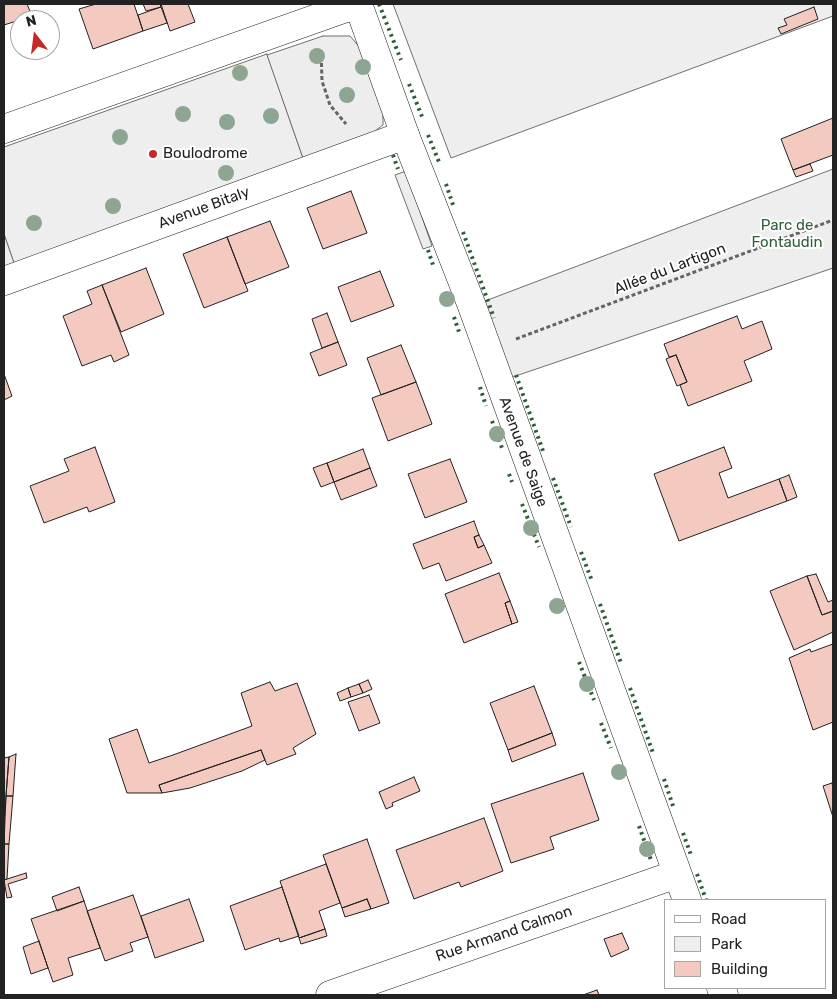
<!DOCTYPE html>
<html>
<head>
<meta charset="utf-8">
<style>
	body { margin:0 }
	#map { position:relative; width:837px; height:999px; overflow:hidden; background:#fff; font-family:Rubik,sans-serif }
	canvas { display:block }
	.frame { position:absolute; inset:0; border:5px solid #222; pointer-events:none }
	.legend { position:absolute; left:664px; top:899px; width:162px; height:90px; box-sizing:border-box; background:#fff; border:1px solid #a7a7a7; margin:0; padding:6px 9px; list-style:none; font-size:15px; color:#222 }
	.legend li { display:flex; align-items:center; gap:10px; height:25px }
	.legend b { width:25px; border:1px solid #a7a7a7 }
	.north { position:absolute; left:10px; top:10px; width:50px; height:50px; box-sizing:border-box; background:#fff; border:1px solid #a7a7a7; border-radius:50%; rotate:345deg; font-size:14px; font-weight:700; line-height:20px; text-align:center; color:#222 }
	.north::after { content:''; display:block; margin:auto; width:18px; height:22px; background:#c62828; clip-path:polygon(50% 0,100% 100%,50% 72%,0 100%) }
</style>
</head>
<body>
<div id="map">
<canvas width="837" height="999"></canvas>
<div class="frame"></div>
<ul class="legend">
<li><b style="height:6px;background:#fff"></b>Road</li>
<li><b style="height:14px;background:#eee"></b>Park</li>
<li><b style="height:14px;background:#f3c9c0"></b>Building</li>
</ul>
<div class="north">N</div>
</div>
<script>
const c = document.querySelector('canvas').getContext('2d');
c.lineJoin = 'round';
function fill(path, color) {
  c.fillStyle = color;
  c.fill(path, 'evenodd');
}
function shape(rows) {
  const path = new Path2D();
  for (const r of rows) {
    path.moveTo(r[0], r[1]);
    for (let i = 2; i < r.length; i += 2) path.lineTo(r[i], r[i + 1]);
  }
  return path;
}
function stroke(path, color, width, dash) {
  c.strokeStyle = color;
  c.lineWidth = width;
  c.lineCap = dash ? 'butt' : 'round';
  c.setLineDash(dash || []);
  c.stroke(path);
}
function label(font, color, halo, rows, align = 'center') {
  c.font = font + ' Rubik,sans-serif';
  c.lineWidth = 4;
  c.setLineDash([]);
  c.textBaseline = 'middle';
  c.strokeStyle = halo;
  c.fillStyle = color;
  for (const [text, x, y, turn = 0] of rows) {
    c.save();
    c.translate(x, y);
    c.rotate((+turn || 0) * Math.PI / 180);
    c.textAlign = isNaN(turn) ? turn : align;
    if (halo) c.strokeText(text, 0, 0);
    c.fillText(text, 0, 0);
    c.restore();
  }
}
const green = shape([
	[393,4,833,4,833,16,451,158,393,4],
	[267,54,304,161,15,266,4,234,4,147,267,54],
	[833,169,833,268,498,382,472,306,833,169]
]);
fill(green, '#eee');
stroke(green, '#6f6f6f', 1);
const parking = shape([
	[323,36,350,36,362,50,383,105,383,125,367,137,304,161,267,55,323,36],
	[406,171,432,246,423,249,395,175,406,171],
	[4,234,15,266,4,271,4,234]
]);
fill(parking, '#ededed');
stroke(parking, '#6f6f6f', 1);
const building = shape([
	[4,4,27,4,32,16,4,25,4,4],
	[96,4,134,4,143,31,93,49,79,9,96,4],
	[143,4,160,4,161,7,146,11,143,4],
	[161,4,188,4,195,22,170,31,161,4],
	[161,7,167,23,143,31,138,15,161,7],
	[814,7,818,19,781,34,778,28,787,25,784,19,814,7],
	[833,118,833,155,793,170,781,139,833,118],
	[810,164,813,171,796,177,793,170,810,164],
	[351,191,367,233,323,249,307,208,351,191],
	[270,221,289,267,245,284,227,237,270,221],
	[227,237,248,291,204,308,183,254,227,237],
	[146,268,164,314,121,332,102,285,146,268],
	[380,271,394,306,351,322,338,287,380,271],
	[102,285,129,355,114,362,111,355,82,366,63,316,92,304,87,291,102,285],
	[327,313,338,342,322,348,312,319,327,313],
	[737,316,742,329,762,321,772,349,744,361,752,381,688,406,680,385,687,382,676,355,669,357,664,344,737,316],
	[338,342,347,365,319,376,310,353,338,342],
	[401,345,416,382,381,395,367,358,401,345],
	[676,355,687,382,677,386,666,359,676,355],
	[4,374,12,396,4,400,4,374],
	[416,382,432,424,388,441,372,398,416,382],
	[95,447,115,502,89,512,87,507,44,523,30,486,69,471,64,459,95,447],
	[724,447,732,468,719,473,728,498,779,479,787,501,679,541,654,474,724,447],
	[363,449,370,468,334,482,327,463,363,449],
	[450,459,467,502,425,518,408,474,450,459],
	[327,463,334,482,321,487,313,468,327,463],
	[370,468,377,486,341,500,334,482,370,468],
	[789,475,797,497,787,501,779,479,789,475],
	[474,521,479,535,474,537,478,548,484,545,492,563,446,581,439,563,423,569,413,544,474,521],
	[479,535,484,545,478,548,474,537,479,535],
	[499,573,510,601,505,603,512,624,464,643,445,594,499,573],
	[816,574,828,602,833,600,833,611,822,615,807,576,816,574],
	[807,576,822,615,833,611,833,632,794,650,770,591,807,576],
	[510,601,518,622,512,624,505,603,510,601],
	[833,644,833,722,813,730,789,658,810,649,811,652,833,644],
	[368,680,372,689,363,693,359,684,368,680],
	[270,682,275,691,297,683,316,734,293,748,296,754,267,765,261,750,159,785,162,793,127,793,109,739,137,729,149,763,173,755,252,726,241,693,270,682],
	[359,684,363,693,351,697,348,688,359,684],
	[534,686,552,733,508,750,490,703,534,686],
	[348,688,351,697,340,701,337,693,348,688],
	[369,695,380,723,359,731,348,702,369,695],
	[552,733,556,745,512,762,508,750,552,733],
	[261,750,265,760,242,771,190,788,162,793,159,785,261,750],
	[16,754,13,796,6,796,9,757,16,754],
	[9,757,6,796,4,824,4,758,9,757],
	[583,773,599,820,550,837,554,849,511,863,491,804,583,773],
	[414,777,420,791,392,803,393,806,386,809,379,792,414,777],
	[832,783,833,788,833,817,823,786,832,783],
	[6,796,13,796,9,844,4,844,6,796],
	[484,818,503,871,461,887,459,882,414,899,396,850,484,818],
	[367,839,389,903,371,909,367,899,342,908,323,855,367,839],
	[4,844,9,844,7,879,4,880,4,844],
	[326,864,340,903,319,911,325,929,299,938,280,881,326,864],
	[26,873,27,878,8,884,12,897,7,898,4,880,26,873],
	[79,887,84,901,57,911,52,897,79,887],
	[282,887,299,936,280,942,279,938,245,950,230,906,282,887],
	[133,895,148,937,130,943,133,951,105,961,87,911,133,895],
	[189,899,204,941,155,958,141,916,189,899],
	[367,899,371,909,345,917,342,908,367,899],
	[84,901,100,948,68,958,73,975,53,982,31,919,84,901],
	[325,929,327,936,301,944,299,938,325,929],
	[622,933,629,949,611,957,604,939,622,933],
	[39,941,48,968,31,974,23,947,39,941],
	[597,990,599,995,583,995,597,990]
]);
fill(building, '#f3c9c0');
stroke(building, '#222', 1);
const minor = shape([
	[4,129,357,4],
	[4,281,405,135],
	[330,995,677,874]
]);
const tertiary = shape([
	[358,4,405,135,472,306,687,900],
	[721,988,724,995]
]);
stroke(minor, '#222', 29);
stroke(tertiary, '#222', 29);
stroke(shape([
	[321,50,322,81,330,105,346,124],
	[516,339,833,220]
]), '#646464', 3, [4, 2.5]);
stroke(minor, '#fff', 28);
stroke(tertiary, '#fff', 28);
stroke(shape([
	[379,4,401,60],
	[409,84,423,119],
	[428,135,439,162],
	[393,155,398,169],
	[446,184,453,205],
	[463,232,494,318],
	[428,250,434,268],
	[454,317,459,332],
	[516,375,543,451],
	[480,387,486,406],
	[492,421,502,448],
	[509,474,512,482],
	[553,478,571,527],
	[522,504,539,547],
	[581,552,592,581],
	[600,604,621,663],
	[579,662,594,700],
	[630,688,653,753],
	[601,723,611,748],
	[664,779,673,806],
	[639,826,651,860],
	[683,833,691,855],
	[697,874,706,900],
	[665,901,666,902]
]), '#2f5e38', 4, [2.5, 4]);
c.fillStyle = '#8da692';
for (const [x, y] of [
	[317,56],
	[363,67],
	[240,73],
	[347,95],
	[183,114],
	[271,116],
	[227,122],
	[120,137],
	[226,173],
	[113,206],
	[34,223],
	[447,299],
	[497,434],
	[531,528],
	[557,606],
	[587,684],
	[619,772],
	[647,849]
]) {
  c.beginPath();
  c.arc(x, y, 8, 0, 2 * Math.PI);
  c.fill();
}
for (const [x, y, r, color] of [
	[153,154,5,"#c62828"]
]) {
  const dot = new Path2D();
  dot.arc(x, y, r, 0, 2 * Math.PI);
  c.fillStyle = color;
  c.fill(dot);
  stroke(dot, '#fff', 2);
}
label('15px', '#222', '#fff', [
	["Boulodrome",163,154]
], 'left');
label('15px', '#222', '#fff', [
	["Avenue Bitaly",204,208,-20],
	["Allée du Lartigon",670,269,-21],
	["Avenue de Saige",523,452,70],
	["Rue Armand Calmon",504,934,-19]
]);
label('15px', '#2f5e38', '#fff', [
	["Parc de",787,226],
	["Fontaudin",787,243]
]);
</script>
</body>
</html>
